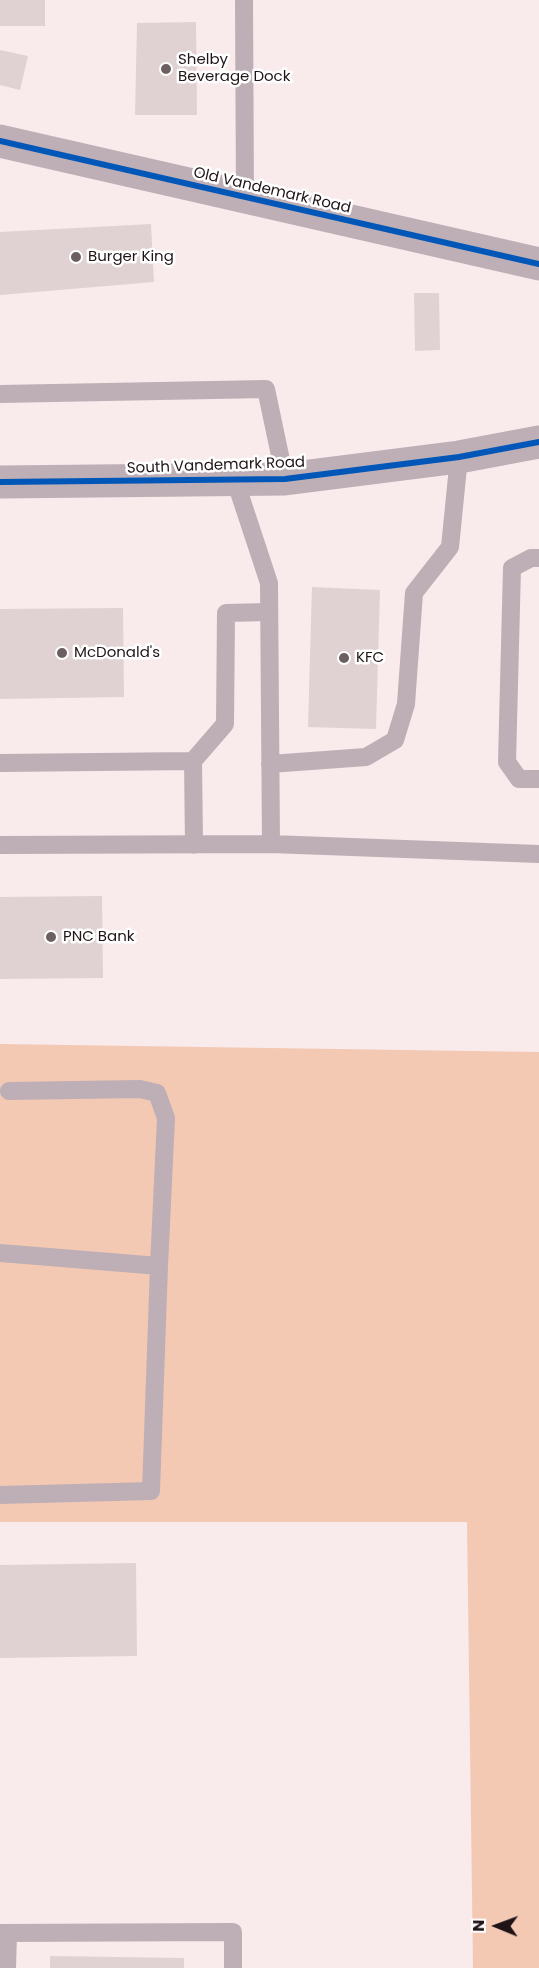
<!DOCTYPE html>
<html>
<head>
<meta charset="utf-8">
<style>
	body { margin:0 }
	#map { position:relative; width:539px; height:1968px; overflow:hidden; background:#f9eaec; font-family:Poppins,sans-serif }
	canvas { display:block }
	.north { position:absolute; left:467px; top:1896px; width:60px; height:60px; -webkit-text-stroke:4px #fff; paint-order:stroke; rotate:271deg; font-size:16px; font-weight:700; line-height:24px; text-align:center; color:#201417 }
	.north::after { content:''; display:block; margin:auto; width:21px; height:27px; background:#201417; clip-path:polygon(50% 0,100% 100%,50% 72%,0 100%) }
</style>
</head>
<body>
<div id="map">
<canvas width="539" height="1968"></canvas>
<div class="north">N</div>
</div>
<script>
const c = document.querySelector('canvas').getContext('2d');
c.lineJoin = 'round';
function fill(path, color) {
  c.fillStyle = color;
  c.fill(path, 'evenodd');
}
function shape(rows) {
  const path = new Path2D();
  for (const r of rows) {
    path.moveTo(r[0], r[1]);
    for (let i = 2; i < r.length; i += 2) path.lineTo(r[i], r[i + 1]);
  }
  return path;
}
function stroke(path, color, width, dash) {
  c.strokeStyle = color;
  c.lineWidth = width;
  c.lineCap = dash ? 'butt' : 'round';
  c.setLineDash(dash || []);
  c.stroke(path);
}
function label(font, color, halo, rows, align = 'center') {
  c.font = font + ' Poppins,sans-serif';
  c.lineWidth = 5;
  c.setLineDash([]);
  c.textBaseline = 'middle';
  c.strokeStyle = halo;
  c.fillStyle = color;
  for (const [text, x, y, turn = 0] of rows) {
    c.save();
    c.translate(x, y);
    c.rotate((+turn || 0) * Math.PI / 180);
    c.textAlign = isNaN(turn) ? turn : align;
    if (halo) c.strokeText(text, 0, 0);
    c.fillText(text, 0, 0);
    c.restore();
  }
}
fill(shape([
	[0,1044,539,1052,539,1968,473,1968,467,1522,0,1522]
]), '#f3c9b4');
fill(shape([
	[0,0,45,0,45,26,0,26],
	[196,22,197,115,135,115,137,23],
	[0,50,28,56,20,90,0,85],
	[151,224,154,282,0,295,0,232],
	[414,293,439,293,440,350,415,351],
	[312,587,380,590,376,729,308,727],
	[123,608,124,697,0,699,0,609],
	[102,896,103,978,0,979,0,897],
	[136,1563,137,1656,0,1658,0,1565],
	[50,1956,184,1958,184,1968,50,1968]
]), '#e0d2d2');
stroke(shape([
	[244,0,245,197],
	[0,394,266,389,285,479],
	[235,480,269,583,271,844],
	[539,558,531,558,512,568,507,762,519,779,539,779],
	[193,761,225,724,226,613,269,612],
	[0,763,193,761,194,845],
	[270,764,366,757,395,740,406,704,414,593,450,547,459,457],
	[0,845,271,844,539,854],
	[9,1091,140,1089,157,1093,166,1118,159,1266],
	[0,1253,159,1266,151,1491,0,1495],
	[0,1933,233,1932,233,1968],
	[7,1968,8,1933]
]), '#beaeb6', 18);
stroke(shape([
	[0,141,539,264],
	[0,482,285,479,459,457,539,442]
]), '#beaeb6', 33);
stroke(shape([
	[0,141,539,264],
	[0,482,285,479,459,457,539,442]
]), '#0057b8', 6);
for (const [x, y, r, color] of [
	[166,69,6,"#6c5f62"],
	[76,257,6,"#6c5f62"],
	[62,653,6,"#6c5f62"],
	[344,658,6,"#6c5f62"],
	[51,937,6,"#6c5f62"]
]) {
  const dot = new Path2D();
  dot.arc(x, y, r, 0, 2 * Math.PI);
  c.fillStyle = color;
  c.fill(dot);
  stroke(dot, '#fff', 2);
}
label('15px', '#201417', '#fff', [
	["Shelby",178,60],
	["Beverage Dock",178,77],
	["Burger King",88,257],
	["McDonald's",74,653],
	["KFC",356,658],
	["PNC Bank",63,937]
], 'left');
label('15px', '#201417', '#fff', [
	["Old Vandemark Road",272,191,13],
	["South Vandemark Road",216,466,-2]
]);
</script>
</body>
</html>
